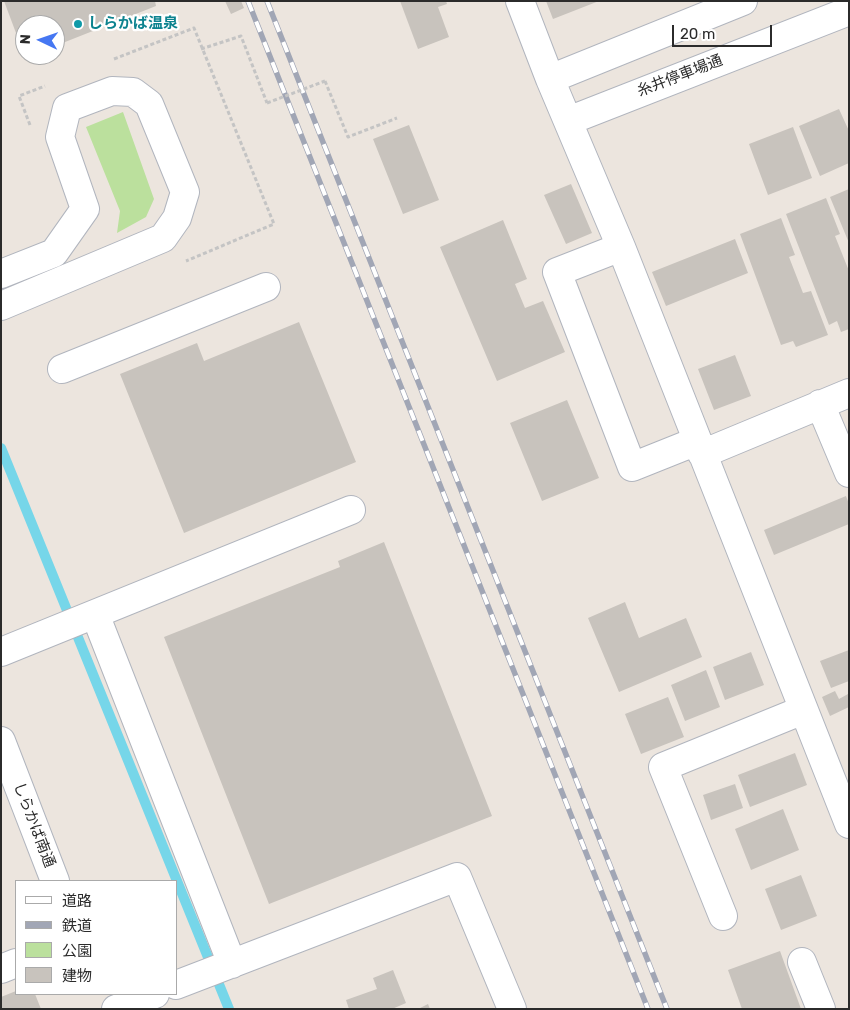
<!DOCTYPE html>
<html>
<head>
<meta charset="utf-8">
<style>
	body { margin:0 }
	#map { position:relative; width:850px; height:1010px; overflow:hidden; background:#ece5de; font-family:Rubik,"Noto Sans JP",sans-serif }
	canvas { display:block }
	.frame { position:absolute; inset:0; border:2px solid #2b2b2b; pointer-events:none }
	.legend { position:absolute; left:15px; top:880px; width:162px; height:115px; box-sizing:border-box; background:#fff; border:1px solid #aaa; margin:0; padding:6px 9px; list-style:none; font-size:15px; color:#2b2b2b }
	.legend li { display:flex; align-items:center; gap:10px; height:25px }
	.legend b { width:25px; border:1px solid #aaa }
	.north { position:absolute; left:15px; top:15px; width:50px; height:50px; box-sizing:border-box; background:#fff; border:1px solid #aaa; border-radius:50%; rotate:273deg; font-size:14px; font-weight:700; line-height:20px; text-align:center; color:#2b2b2b }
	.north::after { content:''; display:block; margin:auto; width:18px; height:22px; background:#4677f2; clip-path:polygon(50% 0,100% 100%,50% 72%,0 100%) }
	.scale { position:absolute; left:672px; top:25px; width:100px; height:22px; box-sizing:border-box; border:2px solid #2b2b2b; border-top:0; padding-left:6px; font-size:15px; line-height:18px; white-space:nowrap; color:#2b2b2b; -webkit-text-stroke:4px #fff; paint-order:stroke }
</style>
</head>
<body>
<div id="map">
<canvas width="850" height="1010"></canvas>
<div class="frame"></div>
<ul class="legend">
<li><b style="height:6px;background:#fff"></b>道路</li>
<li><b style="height:6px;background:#a1a6b5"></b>鉄道</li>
<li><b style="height:14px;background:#bbe09d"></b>公園</li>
<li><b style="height:14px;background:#c8c3bd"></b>建物</li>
</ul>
<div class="north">N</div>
<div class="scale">20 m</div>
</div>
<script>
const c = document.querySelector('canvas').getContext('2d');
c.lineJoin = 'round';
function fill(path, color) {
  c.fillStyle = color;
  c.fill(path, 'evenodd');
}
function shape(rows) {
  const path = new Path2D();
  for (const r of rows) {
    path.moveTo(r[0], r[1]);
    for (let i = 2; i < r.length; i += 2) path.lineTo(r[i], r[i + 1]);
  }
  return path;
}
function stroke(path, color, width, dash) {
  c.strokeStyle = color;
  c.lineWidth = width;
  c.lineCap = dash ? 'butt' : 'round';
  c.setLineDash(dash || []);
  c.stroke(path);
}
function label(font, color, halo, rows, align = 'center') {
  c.font = font + ' Rubik,"Noto Sans JP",sans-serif';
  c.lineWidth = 4.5;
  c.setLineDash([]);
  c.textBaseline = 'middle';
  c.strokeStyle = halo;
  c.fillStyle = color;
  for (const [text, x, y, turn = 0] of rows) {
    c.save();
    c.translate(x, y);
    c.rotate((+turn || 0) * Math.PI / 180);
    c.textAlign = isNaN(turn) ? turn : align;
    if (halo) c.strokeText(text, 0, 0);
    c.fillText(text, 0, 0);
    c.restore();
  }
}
fill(shape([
	[123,112,154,199,146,217,117,233,120,211,86,127]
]), '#bbe09d');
stroke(shape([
	[1,448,229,1009]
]), '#76d6e9', 10);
fill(shape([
	[4,1,155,1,156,6,55,46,55,25,45,25,44,22,37,25,25,25,25,30,16,33],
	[225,1,241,1,244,8,231,14],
	[400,1,446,1,447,4,438,7,449,37,418,49],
	[546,1,599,1,553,19],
	[839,109,849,131,849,163,820,176,799,126],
	[409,125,439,200,403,214,373,139],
	[793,127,812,178,768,195,749,144],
	[571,184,592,233,566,244,544,195],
	[849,189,849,243,830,197],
	[826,198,840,234,835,236,849,271,849,329,841,332,837,321,829,325,786,214],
	[781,218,795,255,789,257,803,293,811,291,828,335,796,347,793,341,781,345,740,234],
	[503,220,527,279,515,284,525,308,543,301,565,352,497,381,440,247],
	[735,239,748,273,666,306,652,272],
	[299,322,356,462,184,533,120,374,197,343,204,361],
	[735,355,751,396,714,410,698,369],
	[567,400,599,478,542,501,510,423],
	[846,496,849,504,849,524,774,555,764,530],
	[384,542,492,816,269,904,164,637,340,567,338,561],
	[625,602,639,638,686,618,702,657,619,692,588,618],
	[849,650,849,681,831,688,820,661],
	[751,652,764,685,725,700,713,667],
	[706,670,720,707,685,721,671,685],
	[835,691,839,699,848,694,849,707,830,716,822,697],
	[668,697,684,737,641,754,625,714],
	[795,753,807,785,750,807,738,775],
	[735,784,743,808,711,820,703,795],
	[783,809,799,850,751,870,735,829],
	[801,875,817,916,781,930,765,889],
	[780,951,801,1009,742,1009,728,970],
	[393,970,406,1003,392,1009,349,1009,346,1000,377,989,373,978],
	[16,991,16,994,35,994,41,1009,1,1009,1,997],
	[428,1004,430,1009,418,1009]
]), '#c8c3bd');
const minor = shape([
	[520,1,550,79,621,247,849,824],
	[550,79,743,1],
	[568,121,849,11],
	[621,247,557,272,632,467,697,441],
	[1,274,54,253,85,209,60,137,67,108,112,91,133,92,149,104,185,192,177,218,163,238,1,306],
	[62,369,266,287],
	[820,404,849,473],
	[702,454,849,393],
	[95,614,232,964],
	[1,652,351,510],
	[1,741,55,881],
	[723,916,663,767,803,710],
	[802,962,821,1009],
	[1,969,16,963],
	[176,985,457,877,512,1009],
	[116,1009,155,994]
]);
stroke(minor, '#b1b5be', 30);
stroke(shape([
	[201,49,241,36,267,103],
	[114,59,194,28,274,224,186,261],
	[325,81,348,137,397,118],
	[30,125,19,96,45,86]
]), '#c4c4c4', 3, [4, 2.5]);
stroke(minor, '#fff', 28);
const rail = shape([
	[248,1,648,1009],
	[267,1,667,1009]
]);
stroke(rail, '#a1a6b5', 5.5);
stroke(rail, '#fff', 4, [11]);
stroke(shape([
	[267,103,325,81]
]), '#c4c4c4', 3, [4, 2.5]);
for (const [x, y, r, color] of [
	[78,24,5,"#0f9aa8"]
]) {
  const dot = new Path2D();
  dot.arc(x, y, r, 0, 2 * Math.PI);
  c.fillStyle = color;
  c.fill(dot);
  stroke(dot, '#fff', 2);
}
label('bold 15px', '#0d838f', '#fff', [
	["しらかば温泉",88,24]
], 'left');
label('15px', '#2b2b2b', '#fff', [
	["糸井停車場通",680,76,-21],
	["しらかば南通",34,825,69]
]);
</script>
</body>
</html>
